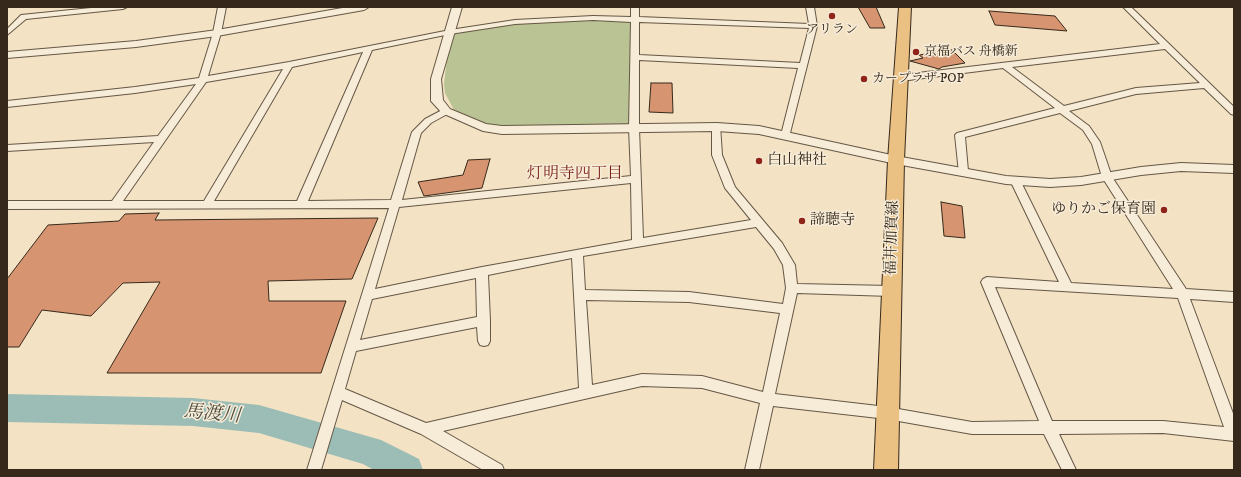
<!DOCTYPE html>
<html>
<head>
<meta charset="utf-8">
<style>
	body { margin:0 }
	#map { position:relative; width:1241px; height:477px; overflow:hidden; background:#f3e2c3; font-family:"IM FELL DW Pica",serif }
	canvas { display:block }
	.frame { position:absolute; inset:0; border:8px solid #36291c; pointer-events:none }
</style>
</head>
<body>
<div id="map">
<canvas width="1241" height="477"></canvas>
<div class="frame"></div>
</div>
<script>
const c = document.querySelector('canvas').getContext('2d');
c.lineJoin = 'round';
function fill(path, color) {
  c.fillStyle = color;
  c.fill(path, 'evenodd');
}
function shape(rows) {
  const path = new Path2D();
  for (const r of rows) {
    path.moveTo(r[0], r[1]);
    for (let i = 2; i < r.length; i += 2) path.lineTo(r[i], r[i + 1]);
  }
  return path;
}
function stroke(path, color, width, dash) {
  c.strokeStyle = color;
  c.lineWidth = width;
  c.lineCap = dash ? 'butt' : 'round';
  c.setLineDash(dash || []);
  c.stroke(path);
}
function label(font, color, halo, rows, align = 'center') {
  c.font = font + ' "IM FELL DW Pica","Noto Serif JP",serif';
  c.lineWidth = 3;
  c.setLineDash([]);
  c.textBaseline = 'middle';
  c.strokeStyle = halo;
  c.fillStyle = color;
  for (const [text, x, y, turn = 0] of rows) {
    c.save();
    c.translate(x, y);
    c.rotate((+turn || 0) * Math.PI / 180);
    c.textAlign = isNaN(turn) ? turn : align;
    if (halo) c.strokeText(text, 0, 0);
    c.fillText(text, 0, 0);
    c.restore();
  }
}
fill(shape([
	[635,18,634,126,502,130,454,110,445,93,444,84,450,32,515,22]
]), '#bac394');
fill(shape([
	[7,394,193,398,259,405,381,440,419,459,423,470,374,470,363,464,259,433,193,426,7,422,7,394]
]), '#9bbdb6');
const building = shape([
	[858,7,876,7,885,28,870,28,858,7],
	[989,11,1055,16,1067,31,995,25,989,11],
	[952,50,965,63,942,67,939,69,910,61,923,58,919,55,952,50],
	[651,83,672,83,673,113,649,112,651,83],
	[490,159,482,188,424,196,418,182,463,175,468,160,490,159],
	[941,202,962,206,965,238,944,236,941,202],
	[159,213,155,220,378,218,352,279,268,281,269,301,346,301,321,373,107,373,160,282,123,283,91,316,42,310,19,347,7,347,7,279,48,225,119,221,125,214,159,213]
]);
fill(building, '#d69470');
stroke(building, '#36291c', 1);
const minor = shape([
	[101,7,127,7,123,9,26,19,7,35,7,29,21,15,101,7],
	[218,7,226,7,221,33,208,76,289,62,450,30,515,20,593,16,631,17,631,7,639,7,639,17,809,24,806,7,814,7,817,26,789,137,783,137,781,135,798,68,639,60,639,128,643,238,751,220,725,188,712,155,712,127,714,125,720,125,722,155,735,187,782,243,795,265,797,284,891,286,895,288,897,291,895,294,891,296,797,293,775,394,887,407,972,422,1039,421,981,282,983,279,987,277,1059,282,1010,180,1011,178,1019,178,1020,180,1071,283,1173,289,1102,177,1092,144,1083,130,1060,113,965,137,968,171,967,173,959,173,955,135,957,133,1055,108,1003,68,901,81,897,78,901,75,1160,44,1123,7,1131,7,1234,107,1234,115,1231,114,1204,88,1136,94,1069,111,1089,126,1100,142,1112,177,1186,289,1234,292,1234,302,1190,299,1234,416,1234,441,1163,433,1059,434,1076,470,1062,470,1044,434,972,434,887,419,773,406,759,470,745,470,760,403,702,388,642,386,443,431,502,465,504,470,483,470,421,434,342,400,321,470,307,470,389,208,7,209,7,201,112,201,154,142,7,151,7,145,158,136,196,84,135,93,7,107,7,101,135,87,199,78,213,33,218,7],
	[593,20,631,22,629,128,631,176,402,200,421,133,431,123,449,113,451,111,446,108,425,119,412,132,391,200,308,201,372,50,450,34,515,24,593,20],
	[639,22,809,28,800,63,639,55,639,22],
	[1165,49,1200,83,1136,88,1064,106,1012,67,1165,49],
	[363,52,297,201,214,201,292,67,363,52],
	[283,69,204,201,123,201,206,82,283,69],
	[631,183,632,240,482,267,375,289,399,207,631,183],
	[756,227,774,249,783,265,786,288,783,304,689,292,585,290,583,256,756,227],
	[572,258,579,388,426,423,345,389,356,351,477,327,478,341,480,345,484,346,488,345,490,341,490,321,488,275,572,258],
	[476,278,477,317,360,340,372,299,476,278],
	[995,287,1178,298,1224,427,1163,421,1052,421,995,287],
	[586,300,689,302,780,313,763,392,702,376,642,374,592,385,586,300]
]);
const tertiary = shape([
	[348,7,369,7,364,10,217,36,136,47,7,58,7,52,136,41,217,30,348,7],
	[452,7,462,7,441,79,443,100,450,109,486,124,502,126,717,123,759,126,896,156,1006,176,1050,179,1081,177,1141,167,1181,163,1234,165,1234,173,1181,171,1141,175,1081,185,1050,187,1006,184,896,164,759,134,717,131,502,134,483,131,442,113,431,101,431,79,452,7]
]);
const primary = shape([
	[899,7,911,7,904,160,898,470,874,470,888,160,899,7]
]);
stroke(minor, '#655746', 2);
stroke(tertiary, '#655746', 2);
stroke(primary, '#36291c', 2);
fill(minor, '#f7ecd8');
fill(tertiary, '#f7ecd8');
fill(primary, '#eac182');
for (const [x, y, r, color] of [
	[832,16,4,"#8f2418"],
	[916,52,4,"#8f2418"],
	[864,79,4,"#8f2418"],
	[759,161,4,"#8f2418"],
	[1164,210,4,"#8f2418"],
	[802,221,4,"#8f2418"]
]) {
  const dot = new Path2D();
  dot.arc(x, y, r, 0, 2 * Math.PI);
  c.fillStyle = color;
  c.fill(dot);
  stroke(dot, '#f7ecd8', 1.5);
}
label('13px', '#36291c', '#f7ecd8', [
	["アリラン",832,30,"center"],
	["京福バス 舟橋新",924,52],
	["カープラザ POP",872,79]
], 'left');
label('15px', '#36291c', '#f7ecd8', [
	["白山神社",767,161],
	["ゆりかご保育園",1156,210,"right"],
	["諦聴寺",810,221]
], 'left');
label('15px', '#36291c', '#f7ecd8', [
	["福井加賀線",893,238,-88]
]);
label('16px', '#7a1f14', '#f7ecd8', [
	["灯明寺四丁目",575,175]
]);
label('italic 19px', '#4f4e42', '#f7ecd8', [
	["馬渡川",212,415,5]
]);
</script>
</body>
</html>
